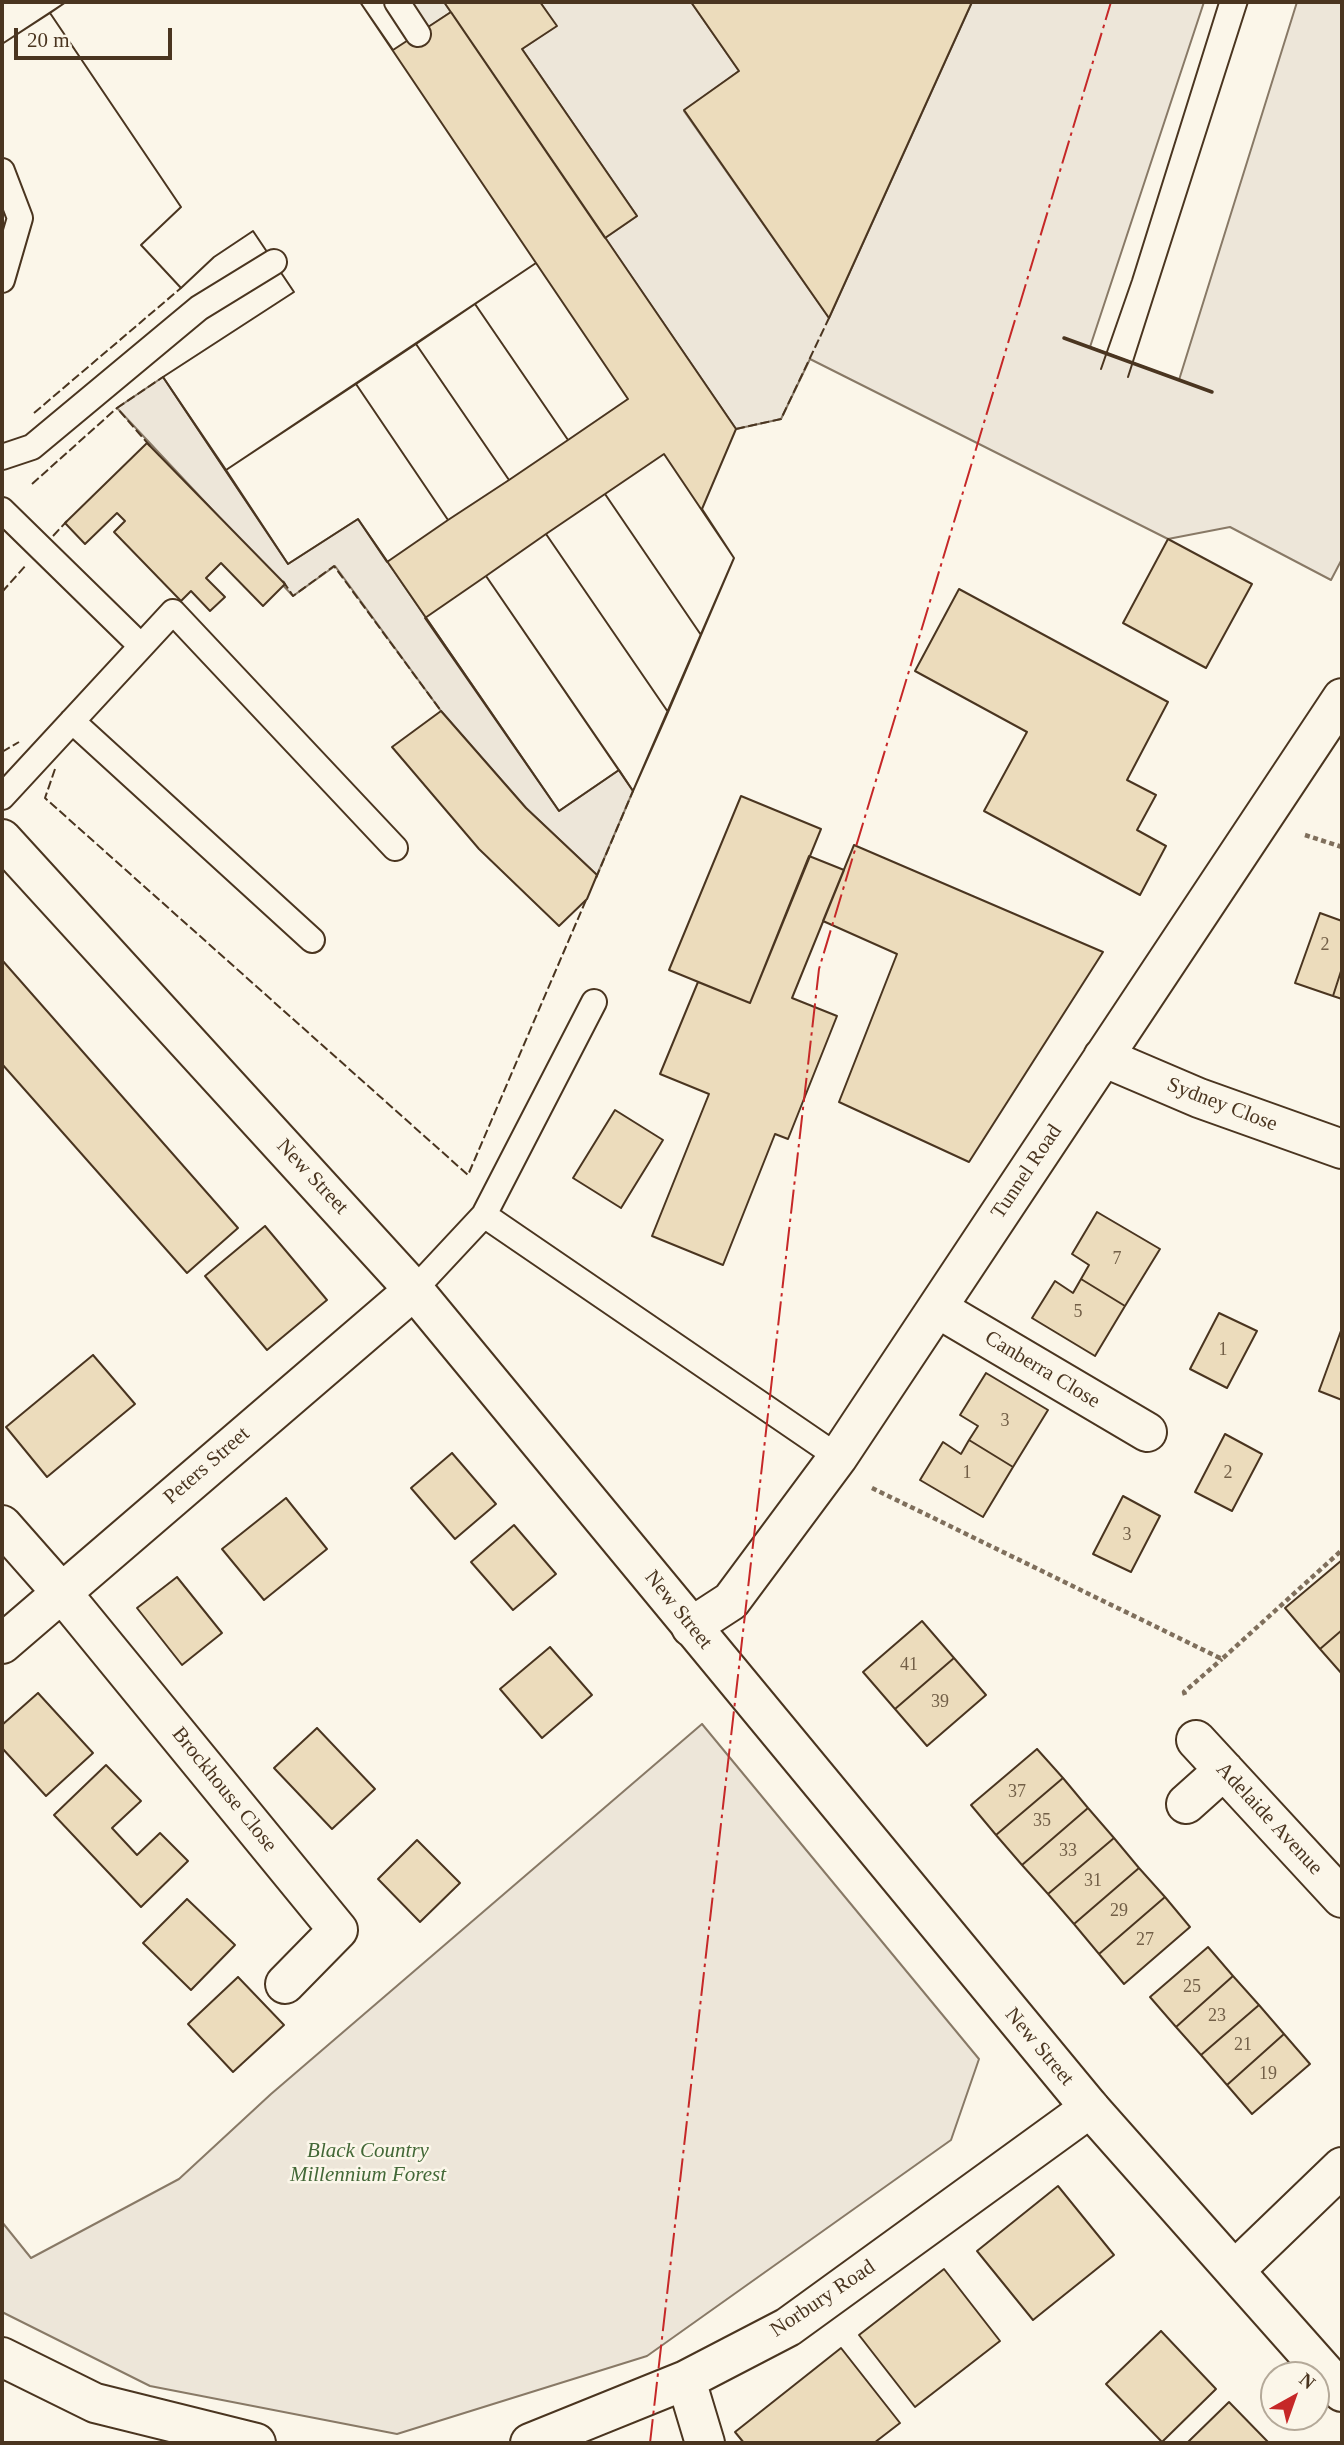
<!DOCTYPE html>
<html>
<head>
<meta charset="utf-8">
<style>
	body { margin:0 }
	#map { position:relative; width:1344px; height:2445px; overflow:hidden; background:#fbf6e9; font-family:"Times New Roman",serif }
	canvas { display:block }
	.frame { position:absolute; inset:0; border:4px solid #4a3520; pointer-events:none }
	.north { position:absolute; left:1260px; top:2361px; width:70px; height:70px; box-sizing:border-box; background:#fbf6e9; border:2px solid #b4a999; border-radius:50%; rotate:40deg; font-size:19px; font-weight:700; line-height:28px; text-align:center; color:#4a3520 }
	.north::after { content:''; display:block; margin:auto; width:24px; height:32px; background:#c62828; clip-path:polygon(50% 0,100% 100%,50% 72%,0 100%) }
	.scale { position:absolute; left:14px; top:28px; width:158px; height:32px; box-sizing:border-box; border:4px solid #4a3520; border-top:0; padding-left:9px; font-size:21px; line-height:24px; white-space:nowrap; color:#4a3520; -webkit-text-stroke:5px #fbf6e9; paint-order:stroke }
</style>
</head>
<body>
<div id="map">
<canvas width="1344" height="2445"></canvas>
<div class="frame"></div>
<div class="north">N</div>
<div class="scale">20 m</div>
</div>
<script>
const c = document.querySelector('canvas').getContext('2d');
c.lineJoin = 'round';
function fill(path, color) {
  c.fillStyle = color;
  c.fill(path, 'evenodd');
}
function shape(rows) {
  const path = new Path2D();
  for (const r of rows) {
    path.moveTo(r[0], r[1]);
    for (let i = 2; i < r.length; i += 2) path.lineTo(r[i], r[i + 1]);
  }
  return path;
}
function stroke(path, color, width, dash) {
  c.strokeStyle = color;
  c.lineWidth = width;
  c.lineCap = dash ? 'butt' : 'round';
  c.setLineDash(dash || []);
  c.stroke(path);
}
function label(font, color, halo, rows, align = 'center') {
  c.font = font + ' "Times New Roman",serif';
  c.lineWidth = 5;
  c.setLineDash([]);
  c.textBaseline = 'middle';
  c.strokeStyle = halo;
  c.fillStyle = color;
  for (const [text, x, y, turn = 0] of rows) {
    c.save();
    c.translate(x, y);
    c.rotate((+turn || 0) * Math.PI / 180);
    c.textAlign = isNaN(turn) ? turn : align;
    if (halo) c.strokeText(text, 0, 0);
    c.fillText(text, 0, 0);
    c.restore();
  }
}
const green = shape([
	[540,2,691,2,739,71,684,111,829,318,972,2,1204,2,1090,347,1179,380,1297,2,1342,2,1342,559,1331,580,1230,527,1168,539,810,359,781,419,736,429,605,238,637,216,522,49,556,26,540,2],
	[163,377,288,564,358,519,559,811,619,770,633,791,597,875,526,808,441,711,335,566,293,596,117,408,163,377],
	[702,1724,979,2059,951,2140,647,2356,397,2434,150,2386,2,2312,2,2222,31,2258,179,2179,271,2094,702,1724]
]);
fill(green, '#ede6d9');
stroke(green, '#887966', 2);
const parking = shape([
	[397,2,444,2,451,12,418,34,397,2]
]);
fill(parking, '#ede7d9');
stroke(parking, '#887966', 2);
const building = shape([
	[2,2,360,2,393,50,451,12,736,429,702,509,734,558,633,791,619,770,559,811,358,519,288,564,163,377,294,292,253,231,214,257,181,288,141,245,181,207,50,13,2,44,2,2],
	[2,2,66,2,2,44,2,2],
	[66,2,360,2,536,263,226,470,163,377,294,292,253,231,214,257,181,288,141,245,181,207,50,13,66,2],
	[444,2,540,2,557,26,522,49,637,216,605,238,444,2],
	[691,2,972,2,829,318,684,110,739,71,691,2],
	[536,263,628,399,568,440,475,304,536,263],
	[475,304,568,440,509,480,416,344,475,304],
	[416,344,509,480,448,520,356,384,416,344],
	[356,384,448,520,387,562,358,519,288,564,226,470,356,384],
	[147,443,285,584,263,606,221,563,206,578,225,597,210,611,191,591,181,601,114,532,125,521,117,513,85,544,65,523,147,443],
	[664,454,734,558,701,635,605,494,664,454],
	[605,494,701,635,668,712,546,534,605,494],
	[546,534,668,712,633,791,486,576,546,534],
	[1168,539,1252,584,1206,668,1123,623,1168,539],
	[486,576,619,770,559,811,425,618,486,576],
	[959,589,1168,702,1127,780,1156,795,1137,830,1166,846,1140,895,984,811,1027,732,915,671,959,589],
	[441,711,526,808,597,875,587,899,559,926,479,849,392,747,441,711],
	[741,796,821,829,750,1003,669,970,741,796],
	[854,845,1103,952,969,1162,839,1102,897,954,823,921,854,845],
	[809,856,844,870,792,998,837,1016,788,1139,775,1134,723,1265,652,1236,709,1094,660,1074,698,982,750,1003,809,856],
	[1320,913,1342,921,1342,968,1333,996,1295,983,1320,913],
	[2,960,238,1228,187,1273,2,1064,2,960],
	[1342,968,1342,999,1333,996,1342,968],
	[615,1110,663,1140,621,1208,573,1178,615,1110],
	[1097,1212,1160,1249,1125,1306,1081,1279,1089,1265,1072,1254,1097,1212],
	[265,1226,327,1300,267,1350,205,1276,265,1226],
	[1081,1279,1125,1306,1095,1356,1032,1318,1055,1281,1073,1293,1081,1279],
	[1219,1313,1257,1331,1227,1388,1190,1369,1219,1313],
	[1342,1328,1342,1400,1319,1391,1342,1328],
	[93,1355,135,1404,47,1477,6,1427,93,1355],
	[986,1373,1048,1410,1013,1467,969,1440,978,1426,960,1415,986,1373],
	[1225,1434,1262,1454,1232,1511,1195,1492,1225,1434],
	[969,1440,1013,1467,983,1517,920,1480,943,1442,961,1454,969,1440],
	[452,1453,496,1504,455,1539,411,1488,452,1453],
	[1123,1496,1160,1516,1131,1572,1093,1554,1123,1496],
	[286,1498,327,1549,264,1600,222,1549,286,1498],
	[514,1525,556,1574,513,1610,471,1562,514,1525],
	[1342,1560,1342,1630,1320,1649,1285,1608,1342,1560],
	[177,1577,222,1633,182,1665,137,1608,177,1577],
	[922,1621,954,1658,895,1709,863,1672,922,1621],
	[1342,1630,1342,1674,1320,1649,1342,1630],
	[550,1647,592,1695,542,1738,500,1689,550,1647],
	[954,1658,986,1695,927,1746,895,1709,954,1658],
	[38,1693,93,1753,46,1796,2,1748,2,1725,38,1693],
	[317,1728,375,1789,332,1829,274,1768,317,1728],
	[1037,1749,1063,1778,996,1835,971,1805,1037,1749],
	[106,1765,141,1801,112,1828,137,1855,160,1833,188,1861,141,1907,54,1815,106,1765],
	[1063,1778,1088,1808,1022,1865,996,1835,1063,1778],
	[1088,1808,1114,1838,1048,1894,1022,1865,1088,1808],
	[1114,1838,1139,1868,1074,1924,1048,1894,1114,1838],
	[417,1840,460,1883,420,1922,378,1879,417,1840],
	[1139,1868,1165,1897,1099,1954,1074,1924,1139,1868],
	[1165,1897,1190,1927,1124,1984,1099,1954,1165,1897],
	[187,1899,235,1945,191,1990,143,1943,187,1899],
	[1208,1947,1233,1976,1176,2027,1150,1997,1208,1947],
	[1233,1976,1259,2005,1201,2055,1176,2027,1233,1976],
	[238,1977,284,2025,233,2072,188,2024,238,1977],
	[1259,2005,1284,2034,1227,2085,1201,2055,1259,2005],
	[1284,2034,1310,2064,1252,2114,1227,2085,1284,2034],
	[1058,2186,1114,2255,1033,2320,977,2251,1058,2186],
	[944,2269,1000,2341,915,2407,859,2335,944,2269],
	[1161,2331,1216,2389,1162,2442,1106,2384,1161,2331],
	[841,2348,900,2423,874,2443,744,2443,735,2432,841,2348],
	[1229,2402,1269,2443,1187,2443,1229,2402]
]);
fill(building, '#ecdcbc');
stroke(building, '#4a3520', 2);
const lane = shape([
	[397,2,418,34],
	[2,171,20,218,2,280],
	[2,457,32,447,199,308,274,262],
	[2,510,141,646],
	[72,721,312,940],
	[2,797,173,612,395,848],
	[484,1215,838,1457],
	[414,1290,484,1215,594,1002]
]);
const street = shape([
	[1103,1057,1199,1098,1342,1149],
	[937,1308,1147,1432],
	[2,1525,62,1593,338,1930,285,1984],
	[691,1627,731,1601,838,1457,1342,698],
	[2,1644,414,1290],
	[1196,1740,1342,1898],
	[1186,1804,1224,1770],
	[1235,2270,1342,2167],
	[2,2357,95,2403,256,2443],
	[686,2380,705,2443],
	[530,2443,686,2380,788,2327,1090,2108]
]);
const secondary = shape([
	[2,839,414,1290,1090,2108,1342,2392]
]);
stroke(lane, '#4a3520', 28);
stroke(street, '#4a3520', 42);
stroke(secondary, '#4a3520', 42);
stroke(shape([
	[1305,835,1342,847],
	[872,1488,1222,1659,1342,1550],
	[1185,1695,1184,1692,1222,1659]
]), '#7f6f5c', 4.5, [5, 3.5]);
stroke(lane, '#fbf6e9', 24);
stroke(street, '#fbf6e9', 38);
stroke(secondary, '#fbf6e9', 38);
stroke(shape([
	[1101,369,1132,280,1219,2],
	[1128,377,1248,2]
]), '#4a3520', 2);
stroke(shape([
	[34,413,181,288],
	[736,429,781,419,829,318],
	[150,446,117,408,163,377],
	[32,484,117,408],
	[53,536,67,521],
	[283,581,293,596,334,566,441,711],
	[2,592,27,564],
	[2,752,19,742],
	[55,769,45,798,468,1175,586,900],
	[596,878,633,791]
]), '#4a3520', 2, [9, 3.5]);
stroke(shape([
	[1064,338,1212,392]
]), '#4a3520', 3.5);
stroke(shape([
	[650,2443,819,969,1111,2]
]), '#c62828', 2, [24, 5, 3.5, 5]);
label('18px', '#725f47', null, [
	["2",1325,945],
	["7",1117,1259],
	["5",1078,1312],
	["1",1223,1350],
	["3",1005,1421],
	["1",967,1473],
	["2",1228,1473],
	["3",1127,1535],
	["41",909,1665],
	["39",940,1702],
	["37",1017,1792],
	["35",1042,1821],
	["33",1068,1851],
	["31",1093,1881],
	["29",1119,1911],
	["27",1145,1940],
	["25",1192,1987],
	["23",1217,2016],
	["21",1243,2045],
	["19",1268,2074]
]);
label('21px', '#4a3520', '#fbf6e9', [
	["Sydney Close",1222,1105,21],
	["Tunnel Road",1027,1172,-56],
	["New Street",312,1177,47],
	["Canberra Close",1042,1370,31],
	["Peters Street",207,1466,-41],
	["New Street",678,1610,51],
	["Brockhouse Close",224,1790,51],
	["Adelaide Avenue",1269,1819,47],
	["New Street",1039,2047,50],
	["Norbury Road",823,2299,-34]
]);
label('italic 21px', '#436837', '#fbf6e9', [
	["Black Country",368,2151],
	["Millennium Forest",368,2175]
]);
</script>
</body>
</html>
